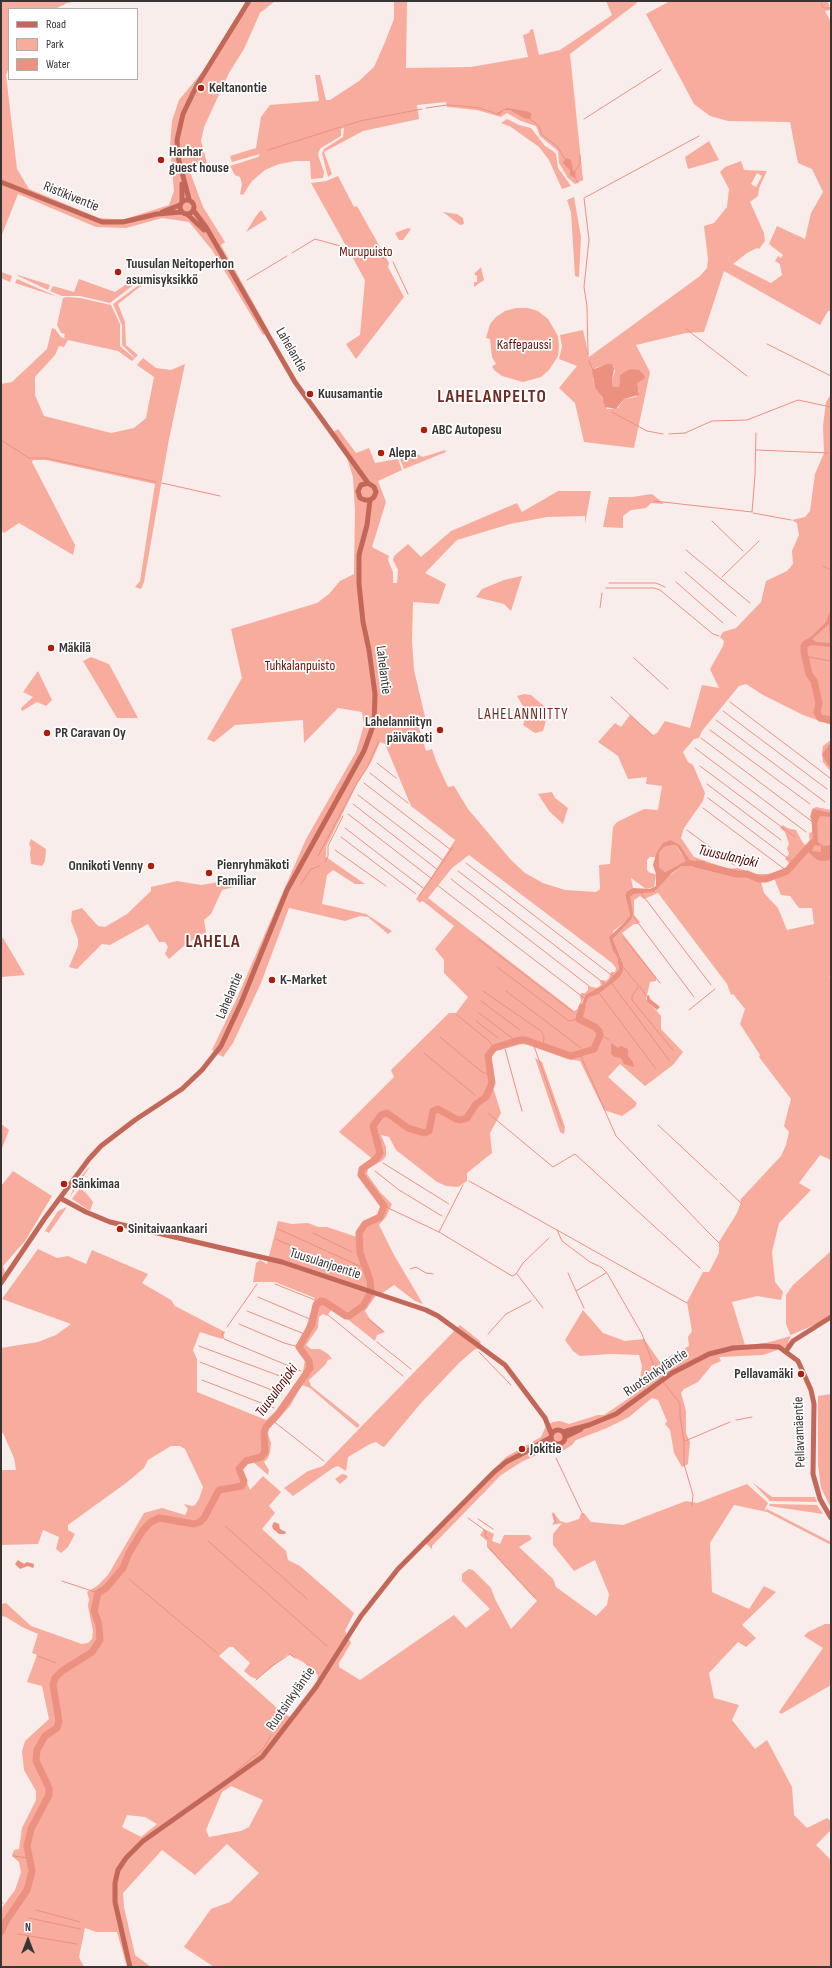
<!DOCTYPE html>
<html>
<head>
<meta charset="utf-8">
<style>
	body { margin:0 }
	#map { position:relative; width:832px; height:1968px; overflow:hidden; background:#f8edeb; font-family:"Sofia Sans Condensed",sans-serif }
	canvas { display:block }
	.frame { position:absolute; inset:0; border:2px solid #383433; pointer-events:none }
	.legend { position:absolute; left:8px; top:8px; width:130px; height:72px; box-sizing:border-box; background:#fff; border:1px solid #afaead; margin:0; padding:5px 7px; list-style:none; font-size:12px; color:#383433 }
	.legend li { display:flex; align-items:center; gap:8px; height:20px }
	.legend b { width:20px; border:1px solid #afaead }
	.north { position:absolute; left:8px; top:1920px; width:40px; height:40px; -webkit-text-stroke:3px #fff; paint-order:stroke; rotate:0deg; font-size:11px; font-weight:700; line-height:16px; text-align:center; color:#383433 }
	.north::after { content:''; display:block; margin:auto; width:14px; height:18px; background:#383433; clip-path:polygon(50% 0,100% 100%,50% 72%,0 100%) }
</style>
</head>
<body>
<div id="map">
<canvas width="832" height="1968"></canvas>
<div class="frame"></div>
<ul class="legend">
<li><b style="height:5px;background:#c36858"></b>Road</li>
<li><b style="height:11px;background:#f7ac9d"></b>Park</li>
<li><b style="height:11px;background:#ec9080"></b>Water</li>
</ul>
<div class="north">N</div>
</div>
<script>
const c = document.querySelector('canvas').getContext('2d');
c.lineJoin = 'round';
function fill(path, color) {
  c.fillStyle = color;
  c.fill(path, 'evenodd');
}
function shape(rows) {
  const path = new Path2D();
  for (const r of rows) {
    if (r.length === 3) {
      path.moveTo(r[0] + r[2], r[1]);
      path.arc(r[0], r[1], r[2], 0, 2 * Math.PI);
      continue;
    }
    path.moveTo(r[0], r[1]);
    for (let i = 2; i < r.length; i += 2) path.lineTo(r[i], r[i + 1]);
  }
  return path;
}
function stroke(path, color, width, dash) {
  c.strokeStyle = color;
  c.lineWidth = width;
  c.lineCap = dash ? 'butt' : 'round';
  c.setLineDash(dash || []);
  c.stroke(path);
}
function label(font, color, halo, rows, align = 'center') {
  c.font = font + ' "Sofia Sans Condensed",sans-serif';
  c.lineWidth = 3.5;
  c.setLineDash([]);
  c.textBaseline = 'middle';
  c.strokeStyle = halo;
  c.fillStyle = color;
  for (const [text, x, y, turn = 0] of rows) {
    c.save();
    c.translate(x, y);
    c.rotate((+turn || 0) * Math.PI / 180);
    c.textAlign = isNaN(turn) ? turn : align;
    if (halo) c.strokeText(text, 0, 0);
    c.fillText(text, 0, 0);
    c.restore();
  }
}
fill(shape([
	[1,1,77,1,67,3,55,9,9,9,9,67,6,75,17,169,29,189,99,218,112,219,125,219,169,205,174,191,170,146,172,121,179,100,208,65,246,1,275,1,260,13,244,49,229,73,204,127,201,141,207,163,190,168,190,172,203,207,225,242,221,245,269,331,263,335,212,250,189,222,162,218,126,228,96,227,18,194,1,237],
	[394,1,407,1,406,68,471,67,528,57,523,35,529,33,530,30,533,29,539,55,560,50,612,15,606,1,636,1,637,3,570,54,583,180,575,184,568,178,559,163,558,151,540,136,536,126,521,121,507,113,501,117,477,110,447,107,446,102,417,105,419,119,363,131,324,152,332,174,328,177,322,153,324,149,343,137,344,128,341,129,341,136,321,148,319,151,318,155,324,172,323,178,311,179,310,161,296,161,279,164,265,170,252,181,243,195,240,194,242,184,240,177,235,175,230,166,258,157,260,154,232,162,230,156,256,148,261,117,270,105,319,101,315,75,320,75,326,100,330,100,359,81,374,67,385,42,394,19],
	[670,1,827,1,829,4,830,10,825,11,831,22,831,311,828,311,820,325,724,271,704,332,686,333,636,345,650,372,634,448,584,442,575,403,559,388,577,366,559,359,562,347,560,335,583,330,589,357,700,276,707,268,708,259,704,226,714,223,727,207,729,189,720,172,725,167,741,161,744,170,767,171,759,188,758,196,750,202,764,233,765,241,759,249,757,248,747,253,733,264,771,283,782,275,780,264,775,261,778,256,781,258,783,255,769,244,777,226,805,239,811,213,823,192,812,169,798,163,790,122,728,121,710,116,694,104,646,14],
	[757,173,762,176,756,187,751,184],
	[610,364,613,366,615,371,612,381,613,387,619,387,620,377,637,383,637,388,639,392,636,397,624,399,618,408,611,409,607,409,600,394,595,388,593,378,595,368],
	[507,119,519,125,531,128,545,146,553,151,556,154,558,168,571,186,562,189,549,160,539,147,511,127,501,123],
	[709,141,719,160,688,169,685,157],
	[338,176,354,207,357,206,389,263,388,267,404,297,356,359,346,344,360,335,365,280,311,183,326,181],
	[574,197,581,237,579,277,575,276,571,212,567,200],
	[261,210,267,219,246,232,256,216],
	[443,212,457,214,463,218,464,224,460,225],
	[408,228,411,229,403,240,399,240,395,233],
	[481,267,484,280,474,287,474,282,477,282,477,276,474,274],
	[1,272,12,276,10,282,1,278],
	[18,275,50,285,48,290,18,276],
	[135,278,140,280,110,303,80,296,62,296,50,291,53,286,74,292,79,279,115,292],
	[17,279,58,297,15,283],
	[143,282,146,282,118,304,125,322,126,345,138,355,132,361,118,351,68,340,64,347,59,346,55,355,35,377,35,395,44,416,111,433,134,428,146,418,154,377,137,365,143,358,156,368,171,370,185,364,169,439,144,582,141,589,135,587,140,581,155,484,46,460,33,460,32,462,75,545,73,555,19,523,4,533,1,530,1,384,12,382,47,349,52,328,55,329,61,337,66,339,64,337,65,334,61,333,57,325,63,298,67,297,80,298,111,305,120,324,120,346,134,358,134,357,122,345,122,325,113,304],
	[516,308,528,308,538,311,548,319,558,336,559,346,558,356,549,370,541,377,523,382,502,376,494,370,492,366,496,364,492,357,490,339,486,338,490,324,496,317,505,311],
	[831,394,831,725,803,715,763,695,746,684,739,686,702,731,699,738,694,739,683,752,688,762,693,765,705,793,703,801,684,828,681,838,694,857,729,869,738,868,755,874,768,874,786,869,789,863,785,859,789,854,787,848,789,844,785,832,780,828,783,825,787,828,796,830,803,843,806,846,810,842,809,833,812,832,812,822,810,817,812,809,816,807,831,810,831,976,829,977,831,979,831,1160,820,1155,799,1183,811,1190,779,1223,772,1252,775,1282,783,1292,781,1300,757,1296,732,1302,745,1345,766,1343,791,1336,786,1324,786,1295,793,1285,831,1251,831,1315,816,1324,791,1335,788,1343,789,1346,763,1355,719,1357,721,1361,712,1365,698,1382,684,1389,681,1393,686,1411,686,1433,690,1442,688,1464,682,1467,674,1453,670,1430,665,1424,667,1421,658,1400,652,1398,629,1417,607,1428,576,1440,572,1445,564,1450,548,1450,523,1461,501,1475,432,1546,432,1549,423,1541,506,1457,541,1437,546,1426,553,1422,560,1421,569,1424,598,1415,604,1415,638,1392,642,1366,639,1355,611,1354,580,1356,573,1351,565,1340,583,1310,603,1333,625,1341,644,1339,660,1362,689,1346,688,1337,692,1331,687,1302,703,1272,709,1272,719,1253,719,1242,737,1213,741,1202,740,1200,781,1156,786,1145,789,1132,784,1126,791,1099,759,1057,760,1055,740,1024,745,1009,733,994,731,995,727,984,658,893,644,899,640,896,634,900,634,915,640,922,638,924,634,924,622,933,656,977,656,981,650,982,646,999,661,1016,661,1029,683,1052,673,1065,645,1086,620,1064,608,1077,637,1103,635,1107,622,1116,604,1110,580,1061,567,1059,528,1045,522,1044,496,1051,492,1055,491,1059,495,1080,493,1087,501,1113,490,1133,492,1153,467,1173,467,1181,458,1187,446,1186,437,1182,396,1150,389,1137,381,1135,386,1147,386,1156,383,1160,368,1169,367,1174,380,1192,392,1204,386,1217,379,1225,394,1255,423,1304,415,1301,394,1285,381,1294,377,1294,365,1311,370,1319,385,1332,377,1335,375,1341,346,1318,332,1309,327,1316,323,1314,319,1317,318,1328,306,1345,311,1349,320,1349,328,1354,332,1359,328,1360,325,1365,309,1380,311,1386,360,1425,357,1428,310,1388,302,1385,290,1406,267,1431,271,1443,270,1452,268,1458,264,1462,269,1470,268,1475,253,1462,246,1464,242,1470,250,1490,263,1476,281,1492,269,1506,275,1513,262,1529,286,1551,288,1560,300,1566,354,1613,345,1631,351,1643,339,1663,339,1667,360,1680,454,1615,466,1628,490,1609,462,1581,462,1574,469,1569,473,1570,491,1588,495,1599,511,1629,537,1601,487,1547,487,1541,480,1535,484,1529,494,1534,492,1541,500,1544,504,1535,529,1535,532,1539,519,1547,553,1579,556,1587,596,1616,607,1605,609,1594,595,1560,574,1571,553,1545,553,1534,562,1523,552,1525,554,1522,552,1514,554,1513,560,1521,567,1523,579,1519,581,1514,584,1513,591,1522,623,1525,686,1501,697,1503,747,1484,768,1503,764,1511,767,1509,831,1542,831,1545,767,1512,734,1505,710,1543,712,1592,749,1609,764,1586,776,1592,742,1625,756,1638,746,1647,738,1642,709,1673,714,1698,739,1705,732,1720,755,1749,767,1740,792,1787,794,1815,807,1828,827,1818,831,1821,831,1830,816,1845,831,1860,831,1967,214,1967,184,1947,211,1909,230,1902,259,1873,227,1844,195,1875,162,1850,123,1893,124,1907,135,1955,151,1967,127,1967,117,1932,96,1932,85,1928,79,1957,84,1967,1,1967,1,1909,15,1890,21,1872,19,1862,12,1856,14,1850,19,1849,22,1828,36,1800,36,1791,24,1770,22,1751,25,1741,49,1719,42,1686,27,1682,37,1655,32,1653,38,1634,22,1627,6,1617,1,1616,1,1604,6,1603,31,1626,82,1644,88,1643,92,1639,93,1631,88,1606,89,1599,87,1592,97,1586,108,1575,144,1513,162,1508,185,1515,188,1509,184,1504,192,1506,195,1505,199,1499,203,1487,185,1449,180,1446,171,1446,148,1460,144,1468,126,1483,68,1525,68,1530,75,1534,68,1547,61,1553,56,1549,59,1537,43,1530,38,1544,1,1545,1,1470,16,1470,14,1458,3,1433,1,1433,1,1348,38,1342,56,1335,71,1324,2,1299,38,1249,57,1258,68,1256,86,1264,92,1250,148,1274,142,1283,171,1300,175,1306,225,1332,222,1339,200,1332,193,1350,197,1359,197,1392,266,1420,276,1411,302,1377,305,1360,296,1345,305,1331,315,1298,275,1282,253,1282,256,1263,260,1260,267,1264,278,1221,292,1224,308,1223,318,1227,327,1227,357,1237,362,1228,381,1214,381,1205,360,1175,361,1168,374,1160,339,1132,394,1077,391,1070,449,1013,456,1013,468,997,444,973,444,960,435,949,454,926,424,902,422,901,420,903,416,899,431,878,455,840,411,806,385,744,380,742,371,762,357,784,326,847,326,857,365,884,355,884,333,870,327,875,322,904,366,914,392,931,388,934,368,917,360,916,345,921,289,908,261,983,233,1043,223,1057,212,1050,237,998,306,839,356,752,364,725,362,712,338,708,304,743,303,720,235,725,214,742,207,739,242,678,231,629,317,603,329,594,340,581,354,574,355,511,353,477,347,458,330,434,338,429,356,453,369,448,375,463,398,459,402,470,378,481,386,502,372,547,389,556,388,560,393,572,393,583,397,583,398,570,393,560,394,556,408,544,421,557,451,531,517,503,522,512,558,491,591,491,585,524,585,516,547,517,510,524,457,540,425,573,446,584,439,604,413,602,412,640,414,670,425,717,417,721,426,751,432,749,436,761,448,787,454,786,468,809,511,860,525,873,543,883,565,890,596,892,600,889,599,865,610,864,613,827,617,822,644,809,658,810,662,786,646,784,647,777,628,779,618,756,598,742,615,723,621,727,630,715,653,735,657,733,665,721,690,728,702,685,719,688,710,669,723,646,724,641,720,637,723,632,736,628,761,602,766,581,787,571,793,564,792,551,799,535,797,523,792,520,805,517,810,511,815,474,824,453,823,426,826,402],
	[671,840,680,845,690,860,704,861,682,866,664,880,655,889,656,891,634,894,629,897,631,920,613,939,623,964,619,978,597,995,589,996,581,1014,579,1009,585,995,606,983,619,969,617,957,613,951,613,931,624,923,630,915,625,895,627,891,633,888,631,878,646,889,654,887,656,874,650,873,647,870,647,860,650,857,656,857,656,854],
	[469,855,612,963,616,968,615,972,611,972,609,978,606,981,602,980,600,982,601,985,597,988,588,986,588,990,585,993,581,993,580,996,581,1001,578,1009,574,1011,428,898,452,868],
	[774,878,781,895,790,896,799,908,812,908,814,924,787,930,778,908,764,893,761,882],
	[229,1647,233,1647,250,1663,244,1671,251,1677,257,1679,288,1654,303,1662,318,1675,317,1681,290,1717,277,1708,219,1656],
	[231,1786,263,1800,249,1827,241,1831,209,1837,206,1830,222,1792],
	[127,1815,145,1817,157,1824,141,1837,122,1827],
	[445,450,446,452,404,469,400,459,415,453,423,457],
	[652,494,664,504,651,503,646,508,631,510,623,516,623,528,603,527,609,497,632,497],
	[522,576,511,611,504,604,476,597,482,589,504,580],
	[91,657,109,664,138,718,117,718,83,661],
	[38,671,52,700,46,706,37,702,22,711,21,708,33,697,23,692],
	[524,694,531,695,545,707,547,717,543,731,535,733,523,725,527,713,517,696],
	[831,740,831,772,823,762,822,753,823,746],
	[552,792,555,798,568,808,563,824,549,811,538,794],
	[31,839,46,849,45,861,42,866,31,864,30,853,31,848,29,844],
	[673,845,677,846,680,852,687,861,665,872,659,867,659,853,664,847],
	[242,878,245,884,222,890,211,914,204,920,206,932,186,944,169,959,165,954,168,947,165,942,159,942,148,924,110,945,102,944,77,969,69,967,78,946,78,939,71,921,72,911,82,908,98,926,105,927,127,914,151,891,151,887,177,881,201,885],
	[3,938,25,975,1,977,1,939],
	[535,1058,542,1062,565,1127,564,1134,560,1132],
	[1,1124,9,1130,1,1151],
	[89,1167,89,1168,70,1197,75,1184],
	[13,1171,52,1196,25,1241,3,1266,5,1273,1,1278,1,1186],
	[80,1188,87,1194,93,1202,90,1211,72,1199],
	[67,1207,49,1233,45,1231,58,1211],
	[460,1325,481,1342,478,1349,475,1349,459,1363,421,1403,385,1446,383,1447,376,1442,370,1444,348,1457,346,1471,338,1466,333,1468,293,1496,284,1488,308,1471,323,1466],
	[831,1394,831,1508,821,1488,818,1465,818,1396],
	[342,1474,346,1475,348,1477,340,1484,335,1479],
	[752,1482,772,1497,815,1497,817,1502,770,1501],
	[770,1504,817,1505,823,1514,769,1506],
	[825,1624,831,1624,831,1685,781,1714,779,1712,823,1648,804,1636,808,1632]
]), '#f7ac9d');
fill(shape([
	[507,108,525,111,531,113,531,116,530,119,526,119,510,110,504,110,499,115,495,114],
	[566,158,571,160,573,171,576,172,575,176,577,179,570,175,570,170,563,163],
	[607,364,612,364,614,369,612,381,613,387,619,387,620,375,630,369,639,370,645,376,644,379,637,383,639,395,624,399,616,409,605,407,602,397,595,388,592,370],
	[830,611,831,647,812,645,807,647,807,653,802,654,802,642,812,636,826,622],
	[829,624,830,643,816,642,812,639],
	[813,809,831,813,831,817,820,816,817,823,818,842,823,846,831,845,831,860,822,861,817,860,805,849,813,839,811,815],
	[814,845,821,846,821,852,812,851],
	[671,840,680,845,690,860,705,861,705,866,682,866,672,873,654,892,634,894,630,897,633,913,631,920,613,939,623,964,623,971,619,978,605,989,597,995,589,997,581,1014,578,1016,585,995,606,983,619,969,617,957,613,951,609,937,624,923,630,915,625,895,627,891,633,888,650,889,656,886,656,874,653,865,656,854,663,843],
	[673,845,677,846,686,861,665,872,659,867,659,853,664,847],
	[649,995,650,999,660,1007,657,1010,647,1001,647,996],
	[611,1043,618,1048,621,1046,628,1049,628,1056,633,1062,634,1067,624,1064,621,1058,615,1057,611,1054],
	[274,1522,279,1524,280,1529,286,1532,285,1534,279,1534,273,1529,272,1526],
	[18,1560,24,1564,27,1562,34,1564,34,1566,33,1568,28,1566,20,1569,15,1564]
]), '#ec9080');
stroke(shape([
	[821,1,823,8,831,8],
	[426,108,447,105,462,106,480,108,495,113],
	[530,119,539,126,542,135,557,146,565,159],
	[584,119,661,70],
	[344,126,360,121,422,109],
	[268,150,341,127],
	[575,171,580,164,580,155],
	[576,180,578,183],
	[292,253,315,239,373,255],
	[382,258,384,259],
	[393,262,408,294],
	[247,280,287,256],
	[686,329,747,376],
	[767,344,831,376],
	[588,354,587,306,584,287,589,240,584,198,699,136],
	[589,361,593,370],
	[612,412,647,431,663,434],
	[669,434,685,433,712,421,747,420,798,400,831,407],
	[1,440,29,458,46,458,156,482],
	[756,450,829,453],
	[162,483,220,496],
	[654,501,752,512,755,475,756,433],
	[753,513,791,520],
	[712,521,743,551],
	[686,550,750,603],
	[823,566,831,570],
	[685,572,736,616],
	[722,577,759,541],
	[676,582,723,623],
	[609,583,656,583,665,587],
	[606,588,654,588,660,590,713,634,719,636],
	[600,608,602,593],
	[804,656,831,661],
	[634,658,668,689],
	[611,697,653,736],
	[730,702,830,778],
	[723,711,827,789],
	[716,720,825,802],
	[710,730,810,804],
	[701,738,814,823],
	[695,748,806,832],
	[377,763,396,778],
	[700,766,795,837],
	[370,773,408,803],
	[364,783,451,850],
	[707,784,781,840],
	[358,795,444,861],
	[708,798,794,863],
	[353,804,438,870],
	[703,808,787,871],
	[348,814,432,879],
	[345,828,423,888],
	[687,830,734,865],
	[341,837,416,894],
	[335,850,386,886],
	[318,856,357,783,367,768,379,741],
	[325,862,328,856,328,846,343,816],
	[466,863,614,977],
	[458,871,605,984],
	[451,879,589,986],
	[301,884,311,869,320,866],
	[437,885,584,998],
	[641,893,711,985],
	[419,896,453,847],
	[633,916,694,997],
	[623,937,660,983],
	[478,939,573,1012],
	[497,967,569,1021,579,1019],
	[623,967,639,986,632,996,632,1000,673,1050],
	[612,984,669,1060],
	[640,987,647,996],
	[483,991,541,1031,544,1036,543,1047],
	[506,991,581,1048],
	[599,993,656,1069],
	[481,1001,520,1030],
	[689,1010,715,989],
	[479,1013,516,1041],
	[457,1015,489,1041,494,1048],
	[476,1021,498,1038],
	[599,1033,609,1040],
	[440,1037,482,1072,491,1075],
	[533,1043,562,1126],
	[505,1049,522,1111],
	[424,1053,475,1095],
	[580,1054,616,1136,707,1231,719,1243],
	[488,1113,553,1167,575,1154,700,1268],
	[658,1125,717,1180],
	[383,1163,449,1204],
	[375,1171,399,1190,442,1216],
	[469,1181,557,1230,562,1241,590,1262,601,1267,607,1273,642,1334,656,1372,661,1379],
	[720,1183,742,1204],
	[384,1206,439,1232,512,1276,516,1274,523,1263,549,1238],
	[278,1229,366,1269],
	[557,1230,687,1303],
	[439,1232,463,1185],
	[313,1233,352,1252],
	[276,1239,350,1273],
	[410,1269,416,1267,426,1273,433,1274],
	[568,1273,576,1291],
	[517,1274,543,1308],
	[275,1284,320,1302],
	[258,1297,312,1320],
	[584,1308,576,1291,606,1273],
	[247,1311,307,1335],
	[328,1315,403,1376],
	[368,1319,383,1331],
	[239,1324,284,1343,299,1347],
	[227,1327,257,1284],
	[224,1332,222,1334,224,1339,301,1371],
	[488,1334,506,1314,531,1301],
	[377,1342,411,1369],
	[199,1346,288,1379],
	[479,1352,511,1385],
	[200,1362,282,1394],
	[657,1372,662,1368],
	[202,1380,274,1408],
	[663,1382,680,1403,680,1416,684,1441,684,1464,693,1495,692,1506],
	[272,1420,324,1461],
	[736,1420,752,1417],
	[685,1441,730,1422],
	[556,1458,583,1515],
	[553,1513,556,1522],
	[468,1518,486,1531,485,1536,488,1538],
	[478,1519,493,1529],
	[225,1526,307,1599],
	[208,1541,327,1646],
	[489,1548,535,1598],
	[129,1579,217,1653],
	[62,1581,98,1593],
	[38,1656,56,1663],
	[256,1680,272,1666,290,1654,295,1658],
	[234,1773,263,1749,271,1735],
	[13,1856,29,1858],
	[1,1902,3,1903],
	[36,1910,80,1922],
	[29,1918,80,1929],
	[18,1934,77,1944]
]), '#ec9080', 1);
stroke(shape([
	[804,646,804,652,809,674,814,681,819,703,817,712,820,718,831,720],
	[831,748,826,755,831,763],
	[696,864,737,874,747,874,759,879,766,879,787,871,812,843],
	[1,1932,6,1921,27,1890,32,1871,27,1846,31,1829,49,1795,49,1788,36,1761,37,1750,45,1736,57,1728,59,1721,53,1685,55,1678,62,1671,92,1652,100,1640,99,1625,94,1611,98,1593,106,1588,123,1568,129,1553,143,1530,151,1522,159,1518,194,1524,200,1522,204,1518,219,1490,242,1486,244,1481,239,1469,246,1461,261,1457,265,1452,264,1433,266,1427,278,1414,310,1368,309,1361,299,1347,312,1324,316,1305,321,1301,325,1302,346,1316,349,1316,363,1306,371,1292,370,1280,360,1253,359,1233,365,1224,380,1217,384,1206,361,1175,362,1169,376,1159,380,1153,373,1126,381,1115,387,1113,408,1128,424,1133,429,1131,433,1111,438,1109,456,1119,461,1120,467,1118,476,1104,486,1097,492,1083,488,1056,494,1048,519,1040,525,1040,571,1056,594,1049,600,1035,599,1031,595,1027,579,1019,582,1007]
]), '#ec9080', 7);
stroke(shape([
	[1,182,102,222,123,222,157,214,182,212],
	[182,184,182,201],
	[189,199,178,157,177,140,183,114,197,85,249,1],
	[187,207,7],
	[194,211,206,227,295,382,368,483,374,487,376,492,374,497,370,500,365,500,360,498,358,491,361,485,368,483],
	[162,212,180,205],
	[187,214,204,230],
	[60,1198,86,1212,110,1222,282,1262,426,1310,438,1316,505,1365,545,1418,551,1433],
	[1,1283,45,1218,89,1159,101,1146,135,1120,182,1089,202,1070,221,1046,241,1003,287,890,364,751,374,723,375,694,369,650,363,622,359,584,359,555,367,525,370,500],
	[786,1351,793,1341,831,1317],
	[558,1437,7],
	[563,1432,589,1425,616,1414,672,1373,709,1354,733,1348,765,1346,779,1347,798,1361,811,1390,814,1404,813,1474,820,1499,831,1518],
	[565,1437,581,1429],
	[537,1445,550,1438],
	[130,1967,115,1902,115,1883,118,1870,126,1858,143,1841,262,1757,316,1687,361,1616,398,1569,494,1472,506,1462,531,1449,553,1443]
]), '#c36858', 5);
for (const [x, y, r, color] of [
	[201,88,4,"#ad1e0b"],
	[161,160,4,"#ad1e0b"],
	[118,272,4,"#ad1e0b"],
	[310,394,4,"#ad1e0b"],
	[424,430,4,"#ad1e0b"],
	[381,453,4,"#ad1e0b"],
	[51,648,4,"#ad1e0b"],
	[440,730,4,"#ad1e0b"],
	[47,733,4,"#ad1e0b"],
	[151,866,4,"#ad1e0b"],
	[209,873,4,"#ad1e0b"],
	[272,980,4,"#ad1e0b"],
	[64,1184,4,"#ad1e0b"],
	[120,1229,4,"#ad1e0b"],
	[801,1374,4,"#ad1e0b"],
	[522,1449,4,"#ad1e0b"]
]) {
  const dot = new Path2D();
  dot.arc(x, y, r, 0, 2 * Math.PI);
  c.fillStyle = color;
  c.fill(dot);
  stroke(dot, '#fff', 1.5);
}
label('bold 14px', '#383433', '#fff', [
	["Keltanontie",209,88],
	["Harhar",169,152],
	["guest house",169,168],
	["Tuusulan Neitoperhon",126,264],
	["asumisyksikkö",126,280],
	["Kuusamantie",318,394],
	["ABC Autopesu",432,430],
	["Alepa",389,453],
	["Mäkilä",59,648],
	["Lahelanniityn",432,722,"right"],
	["päiväkoti",432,738,"right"],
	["PR Caravan Oy",55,733],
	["Pienryhmäkoti",217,865],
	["Familiar",217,881],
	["Onnikoti Venny",143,866,"right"],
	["K-Market",280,980],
	["Sänkimaa",72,1184],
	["Sinitaivaankaari",128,1229],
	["Pellavamäki",793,1374,"right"],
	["Jokitie",530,1449]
], 'left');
label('14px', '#383433', '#fff', [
	["Ristikiventie",71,197,22],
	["Lahelantie",291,350,60],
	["Lahelantie",383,670,83],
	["Lahelantie",230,996,-67],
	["Tuusulanjoentie",325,1264,18],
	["Ruotsinkyläntie",656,1373,-34],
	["Pellavamäentie",800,1432,-92],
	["Ruotsinkyläntie",291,1699,-55]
]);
label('14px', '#65140a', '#fff', [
	["Murupuisto",366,252],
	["Kaffepaussi",524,345],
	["Tuhkalanpuisto",300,666]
]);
c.letterSpacing = '1px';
label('15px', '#702b21', '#fff', [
	["LAHELANNIITTY",523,715]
]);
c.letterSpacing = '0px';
label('italic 15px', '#570200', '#fff', [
	["Tuusulanjoki",728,857,13],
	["Tuusulanjoki",277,1391,-54]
]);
c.letterSpacing = '1px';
label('bold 18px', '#702b21', '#fff', [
	["LAHELANPELTO",492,397],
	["LAHELA",213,942]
]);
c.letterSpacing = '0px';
</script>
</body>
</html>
